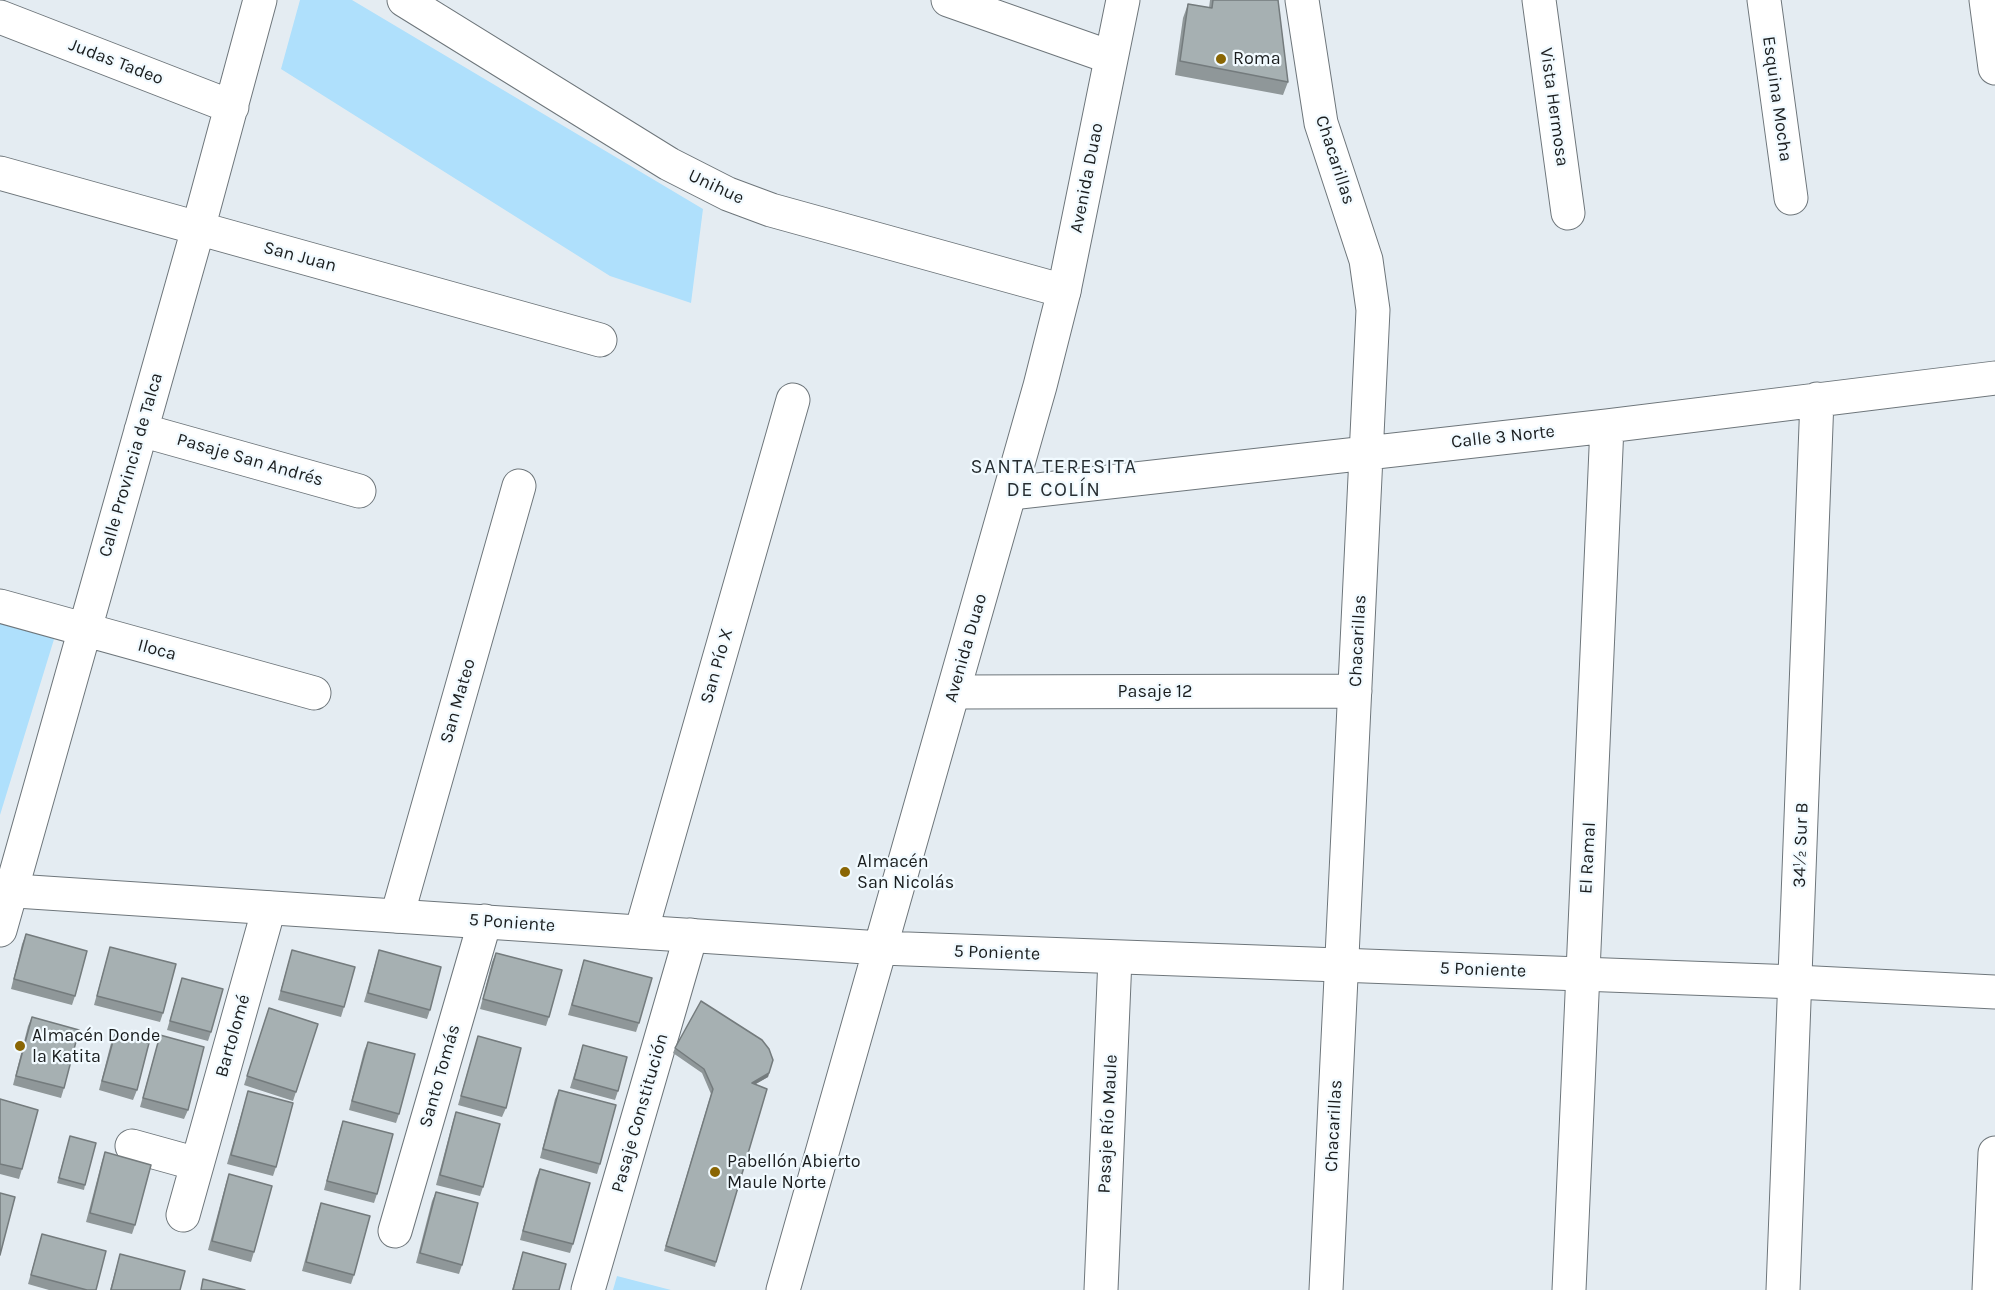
<!DOCTYPE html>
<html>
<head>
<meta charset="utf-8">
<style>
	body { margin:0 }
	canvas { display:block; background:#e4ecf2 }
</style>
</head>
<body>
<canvas width="1995" height="1290"></canvas>
<script>
const c = document.querySelector('canvas').getContext('2d');
c.lineJoin = 'round';
function fill(path, color) {
  c.fillStyle = color;
  c.fill(path, 'evenodd');
}
function shape(rows) {
  const path = new Path2D();
  for (const r of rows) {
    path.moveTo(r[0], r[1]);
    for (let i = 2; i < r.length; i += 2) path.lineTo(r[i], r[i + 1]);
  }
  return path;
}
function stroke(path, color, width, dash) {
  c.strokeStyle = color;
  c.lineWidth = width;
  c.lineCap = dash ? 'butt' : 'round';
  c.setLineDash(dash || []);
  c.stroke(path);
}
function label(font, color, halo, rows, align = 'center') {
  c.font = font + ' Karla,sans-serif';
  c.lineWidth = 4.5;
  c.setLineDash([]);
  c.textBaseline = 'middle';
  c.strokeStyle = halo;
  c.fillStyle = color;
  for (const [text, x, y, turn = 0] of rows) {
    c.save();
    c.translate(x, y);
    c.rotate((+turn || 0) * Math.PI / 180);
    c.textAlign = isNaN(turn) ? turn : align;
    if (halo) c.strokeText(text, 0, 0);
    c.fillText(text, 0, 0);
    c.restore();
  }
}
fill(shape([
	[300,0,352,0,703,209,691,303,610,276,281,69],
	[0,620,55,636,0,815],
	[617,1276,671,1290,613,1290]
]), '#afe0fc');
const minor = shape([
	[404,0,669,164,728,194,771,210,1064,291],
	[948,0,1110,57],
	[1302,0,1321,123,1366,260,1373,310,1326,1290],
	[1539,0,1568,213],
	[1764,0,1791,198],
	[1986,0,1995,68],
	[0,17,232,107],
	[0,173,600,340],
	[141,430,359,491],
	[1011,493,1607,426,1995,378],
	[0,606,314,693],
	[954,692,1355,691],
	[397,916,519,486],
	[0,930,198,229,260,0],
	[641,932,793,400],
	[132,1146,197,1164],
	[183,1215,269,908],
	[395,1231,485,921],
	[588,1290,691,935],
	[1101,1290,1115,958],
	[1569,1290,1607,426],
	[1783,1290,1817,399],
	[1989,1290,1995,1153]
]);
const tertiary = shape([
	[0,890,881,948,1796,982,1995,992],
	[783,1290,1040,386,1064,291,1123,0]
]);
stroke(minor, '#6e767b', 35);
stroke(tertiary, '#6e767b', 35);
stroke(minor, '#fff', 33);
stroke(tertiary, '#fff', 33);
fill(shape([
	[1210,0,1278,0,1288,82,1283,95,1175,75,1183,18,1188,4,1209,8],
	[26,934,75,996,72,1005,11,989,22,944],
	[110,947,163,1013,160,1022,94,1005],
	[292,950,344,1007,341,1017,278,1000],
	[379,950,430,1010,427,1019,364,1002],
	[496,953,549,1017,546,1026,480,1009,492,962],
	[584,960,639,1023,636,1032,568,1015],
	[182,978,211,1032,208,1041,167,1030],
	[32,1017,64,1088,61,1098,13,1085,28,1026],
	[266,1017,296,1092,293,1101,244,1085],
	[115,1034,137,1090,133,1100,99,1090,111,1043],
	[160,1035,188,1110,184,1119,140,1107],
	[478,1036,506,1108,502,1117,458,1105],
	[368,1042,399,1114,396,1123,349,1110,364,1051],
	[583,1045,618,1091,615,1100,570,1088],
	[675,1048,769,1073,768,1077,756,1084,715,1267,664,1251,711,1094,702,1073,673,1053],
	[559,1090,600,1164,597,1174,540,1158,555,1099],
	[248,1091,276,1167,273,1176,227,1164],
	[0,1099,22,1169,19,1179,0,1174],
	[456,1112,483,1187,480,1196,436,1185,453,1121],
	[343,1121,377,1194,374,1203,324,1190,340,1130],
	[70,1136,85,1185,84,1190,57,1183],
	[105,1152,135,1225,132,1234,86,1222,102,1161],
	[540,1169,573,1244,570,1253,520,1240,536,1178],
	[229,1174,254,1252,251,1262,208,1250,226,1183],
	[436,1192,462,1265,459,1274,416,1263,432,1201],
	[321,1203,354,1275,351,1284,302,1271,318,1212],
	[42,1234,96,1290,49,1290,28,1284],
	[523,1252,559,1290,512,1290],
	[120,1254,180,1290,110,1290]
]), '#8f9799');
fill(shape([
	[769,1073,768,1077,750,1087,752,1083]
]), '#747b7d');
const building = shape([
	[1213,0,1278,0,1288,82,1180,61,1188,4,1212,8,1213,0],
	[26,934,87,951,75,996,14,979,26,934],
	[110,947,176,964,163,1013,97,996,110,947],
	[292,950,355,967,344,1007,281,991,292,950],
	[379,950,441,967,430,1010,368,993,379,950],
	[496,953,562,970,549,1017,483,999,496,953],
	[584,960,652,978,639,1023,572,1005,584,960],
	[182,978,223,989,211,1032,170,1021,182,978],
	[701,1001,762,1040,769,1049,773,1060,769,1073,752,1083,767,1089,716,1262,666,1246,713,1089,704,1069,675,1048,701,1001],
	[269,1008,318,1024,296,1092,247,1076,269,1008],
	[32,1017,79,1030,64,1088,16,1076,32,1017],
	[115,1034,149,1043,137,1090,102,1081,115,1034],
	[160,1035,204,1047,188,1110,143,1098,160,1035],
	[478,1036,521,1048,506,1108,461,1096,478,1036],
	[368,1042,415,1054,399,1114,352,1101,368,1042],
	[583,1045,627,1057,618,1091,574,1079,583,1045],
	[559,1090,616,1105,600,1164,543,1149,559,1090],
	[248,1091,293,1103,276,1167,231,1155,248,1091],
	[0,1099,38,1110,22,1169,0,1164,0,1099],
	[456,1112,500,1124,483,1187,440,1175,456,1112],
	[343,1121,393,1134,377,1194,327,1181,343,1121],
	[70,1136,96,1143,85,1185,59,1178,70,1136],
	[105,1152,151,1165,135,1225,90,1213,105,1152],
	[540,1169,590,1183,573,1244,523,1231,540,1169],
	[229,1174,272,1186,254,1252,212,1241,229,1174],
	[436,1192,478,1203,462,1265,420,1253,436,1192],
	[0,1193,15,1197,0,1255,0,1193],
	[321,1203,370,1216,354,1275,306,1262,321,1203],
	[42,1234,106,1251,96,1290,87,1290,31,1275,42,1234],
	[523,1252,566,1264,559,1290,513,1290,523,1252],
	[120,1254,185,1271,180,1290,111,1290,120,1254],
	[203,1279,245,1290,201,1290,203,1279]
]);
fill(building, '#a6b0b2');
stroke(building, '#747b7d', 1.5);
for (const [x, y, r, color] of [
	[1221,59,6,"#8a6604"],
	[845,872,6,"#8a6604"],
	[20,1046,6,"#8a6604"],
	[715,1172,6,"#8a6604"]
]) {
  const dot = new Path2D();
  dot.arc(x, y, r, 0, 2 * Math.PI);
  c.fillStyle = color;
  c.fill(dot);
  stroke(dot, '#f1faff', 2);
}
label('18px', '#1a1d1e', '#f1faff', [
	["Roma",1233,59],
	["Almacén",857,862],
	["San Nicolás",857,883],
	["Almacén Donde",32,1036],
	["la Katita",32,1057],
	["Pabellón Abierto",727,1162],
	["Maule Norte",727,1183]
], 'left');
label('18px', '#1a1d1e', '#f1faff', [
	["Judas Tadeo",116,62,21],
	["Esquina Mocha",1777,99,82],
	["Vista Hermosa",1554,107,82],
	["Chacarillas",1335,160,72],
	["Avenida Duao",1087,178,-79],
	["Unihue",716,187,25],
	["San Juan",300,257,15],
	["Calle 3 Norte",1503,437,-6],
	["Pasaje San Andrés",250,460,16],
	["Calle Provincia de Talca",131,465,-74],
	["Chacarillas",1358,641,-87],
	["Avenida Duao",966,648,-74],
	["Iloca",157,650,15],
	["San Pío X",717,666,-74],
	["Pasaje 12",1155,692],
	["San Mateo",458,701,-74],
	["34½ Sur B",1801,845,-88],
	["El Ramal",1588,858,-87],
	["5 Poniente",512,923,4],
	["5 Poniente",997,953,2],
	["5 Poniente",1483,970,2],
	["Bartolomé",233,1036,-74],
	["Santo Tomás",440,1076,-74],
	["Pasaje Constitución",640,1113,-74],
	["Pasaje Río Maule",1108,1124,-87],
	["Chacarillas",1334,1126,-87]
]);
c.letterSpacing = '1.5px';
label('20px', '#272e32', '#f1faff', [
	["SANTA TERESITA",1054,467],
	["DE COLÍN",1054,490]
]);
c.letterSpacing = '0px';
</script>
</body>
</html>
